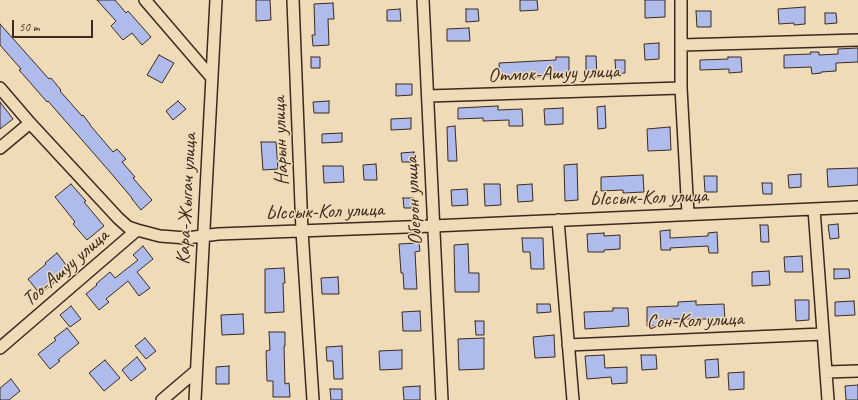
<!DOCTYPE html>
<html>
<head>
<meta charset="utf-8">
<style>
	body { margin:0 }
	#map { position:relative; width:858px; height:400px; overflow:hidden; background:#f0dbb9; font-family:Caveat,sans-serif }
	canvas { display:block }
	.scale { position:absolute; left:12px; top:20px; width:81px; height:18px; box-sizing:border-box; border:2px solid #3b2a1e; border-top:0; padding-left:5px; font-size:12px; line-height:14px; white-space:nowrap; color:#3b2a1e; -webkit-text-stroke:3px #f0dbb9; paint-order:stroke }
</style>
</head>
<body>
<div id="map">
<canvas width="858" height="400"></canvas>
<div class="scale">50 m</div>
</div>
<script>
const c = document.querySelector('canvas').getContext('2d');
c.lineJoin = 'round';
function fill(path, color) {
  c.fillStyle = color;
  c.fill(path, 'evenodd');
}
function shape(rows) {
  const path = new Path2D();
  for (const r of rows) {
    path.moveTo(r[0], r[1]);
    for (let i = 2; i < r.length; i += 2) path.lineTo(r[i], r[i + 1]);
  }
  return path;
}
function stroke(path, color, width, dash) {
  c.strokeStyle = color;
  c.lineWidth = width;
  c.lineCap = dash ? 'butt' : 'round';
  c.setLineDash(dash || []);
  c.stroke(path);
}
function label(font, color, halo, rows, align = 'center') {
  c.font = font + ' Caveat,sans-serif';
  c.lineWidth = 3;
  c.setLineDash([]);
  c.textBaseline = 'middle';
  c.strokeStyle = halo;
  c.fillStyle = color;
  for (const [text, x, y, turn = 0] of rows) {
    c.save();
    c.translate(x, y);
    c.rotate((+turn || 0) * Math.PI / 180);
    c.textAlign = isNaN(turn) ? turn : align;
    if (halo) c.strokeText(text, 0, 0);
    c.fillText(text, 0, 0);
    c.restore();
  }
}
const building = shape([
	[97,0,115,0,126,13,128,11,151,37,142,45,132,33,123,40,111,26,116,21,97,0],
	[256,0,270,0,271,20,256,21,256,0],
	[520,0,537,0,538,10,520,11,520,0],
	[645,0,665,0,665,17,645,18,645,0],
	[333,3,334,19,328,19,329,45,313,46,312,35,315,35,314,4,333,3],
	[805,7,805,24,794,25,794,23,779,24,778,9,805,7],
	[400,9,401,21,387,21,387,10,400,9],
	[466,9,478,9,479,21,466,22,466,9],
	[696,11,711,11,711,27,697,27,696,11],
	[825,13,836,13,837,23,825,24,825,13],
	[0,24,49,79,51,78,61,90,60,91,82,116,83,115,90,124,90,125,113,152,117,149,126,159,122,162,135,177,133,178,152,200,141,210,132,199,132,198,110,172,48,101,47,102,27,79,19,70,21,69,0,45,0,24],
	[469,28,470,41,447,41,447,29,469,28],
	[659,43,659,59,645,60,644,44,659,43],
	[858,48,858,62,836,63,836,71,821,72,821,73,812,74,811,67,784,68,784,55,811,54,810,52,819,52,819,55,838,54,838,49,858,48],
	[159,55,174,63,162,83,147,75,159,55],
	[586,56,596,56,597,76,586,77,586,56],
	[311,57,320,57,320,68,311,68,311,57],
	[556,57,569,57,569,75,543,76,543,77,500,79,499,63,556,60,556,57],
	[728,57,741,57,742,72,729,73,729,69,700,70,700,60,728,59,728,57],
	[615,60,625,60,625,73,616,74,615,60],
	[396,84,412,84,412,95,396,96,396,84],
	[178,101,186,109,173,120,166,111,178,101],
	[329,101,329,113,314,113,313,102,329,101],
	[0,102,13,119,0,129,0,102],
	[498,106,498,110,522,109,523,126,509,126,509,120,483,121,483,118,458,119,458,108,498,106],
	[605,106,606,128,598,129,597,107,605,106],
	[563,108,563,124,545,125,544,109,563,108],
	[411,118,411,129,391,130,391,119,411,118],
	[455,126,457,161,448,161,447,127,455,126],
	[670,127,671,150,648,151,647,129,670,127],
	[342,133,342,142,322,143,322,134,342,133],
	[261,142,276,142,278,169,263,170,261,142],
	[414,152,414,162,402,162,401,153,414,152],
	[376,164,377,180,364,180,363,165,376,164],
	[577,164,578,200,565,201,564,165,577,164],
	[323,166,343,166,344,182,324,183,323,166],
	[858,168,858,185,828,187,827,169,858,168],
	[801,174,801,187,789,188,788,175,801,174],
	[643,175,644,192,623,193,623,190,601,191,601,177,643,175],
	[704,176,717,176,717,192,705,192,704,176],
	[762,183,772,183,772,194,763,194,762,183],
	[71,184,86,201,84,202,104,226,87,240,73,224,75,222,55,197,71,184],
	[484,184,500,184,501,205,485,206,484,184],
	[532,184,533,201,518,202,517,185,532,184],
	[467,189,468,205,452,206,451,190,467,189],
	[403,198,414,198,415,208,404,208,403,198],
	[838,224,839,238,830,239,828,225,838,224],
	[760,225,768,225,769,242,761,242,760,225],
	[670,230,670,238,708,236,708,233,717,232,718,253,709,253,708,246,670,248,671,250,661,250,660,231,670,230],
	[604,233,604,236,620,235,620,249,604,250,604,252,588,252,587,234,604,233],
	[522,238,543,238,544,269,531,269,530,252,523,252,522,238],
	[419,243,420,251,415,252,417,289,404,289,403,273,401,273,399,244,419,243],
	[468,244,469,273,479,273,479,292,455,292,454,245,468,244],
	[143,246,153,259,137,272,150,288,139,296,128,281,106,299,109,302,99,310,86,294,97,285,96,284,110,272,115,278,138,260,133,255,143,246],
	[57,253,70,270,40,294,28,279,46,264,45,263,57,253],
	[802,256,803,272,785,272,784,257,802,256],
	[284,268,285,283,283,283,284,312,265,313,265,269,284,268],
	[834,269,849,269,850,278,834,279,834,269],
	[769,271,770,285,752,286,752,272,769,271],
	[338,277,339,294,322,294,321,278,338,277],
	[795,300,809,300,809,320,796,321,795,300],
	[696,301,696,305,724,304,725,321,712,321,712,319,665,319,665,325,647,326,647,307,678,306,678,302,696,301],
	[854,301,855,315,835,316,835,302,854,301],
	[537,304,550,304,551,312,537,313,537,304],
	[71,306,81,319,70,327,60,315,71,306],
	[613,308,628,308,629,326,585,329,584,312,613,311,613,308],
	[420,311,421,331,403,331,402,312,420,311],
	[243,314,244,334,222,335,221,315,243,314],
	[475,321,484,321,484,335,476,335,475,321],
	[67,328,79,343,58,360,60,361,50,369,38,354,56,340,54,338,67,328],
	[269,332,285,332,285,346,284,346,285,384,289,383,290,397,273,397,273,381,267,381,266,351,270,350,269,332],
	[554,335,555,357,535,358,533,337,554,335],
	[145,338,156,351,146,359,135,346,145,338],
	[484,338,484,369,459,370,458,339,484,338],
	[342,346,343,379,334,379,333,361,327,361,326,347,342,346],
	[402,350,402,369,380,370,379,351,402,350],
	[604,355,605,368,627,367,627,383,612,384,611,377,587,379,585,356,604,355],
	[641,355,656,355,657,369,642,370,641,355],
	[137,357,146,369,131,381,122,370,137,357],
	[718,359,719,377,706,378,705,360,718,359],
	[105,360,120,378,104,391,89,373,105,360],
	[229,366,229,384,216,384,216,367,229,366],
	[744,372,744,389,729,390,728,373,744,372],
	[11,379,20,391,9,400,0,400,0,388,11,379],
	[858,385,858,400,846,400,845,386,858,385],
	[420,386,420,400,404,400,403,387,420,386],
	[330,389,342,389,342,400,331,400,330,389]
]);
fill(building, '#aebbeb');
stroke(building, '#3b2a1e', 1);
const minor = shape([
	[145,0,212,78],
	[293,0,302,231,313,400],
	[423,0,442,400],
	[681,0,681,88,688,214],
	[681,45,858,40],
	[0,88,30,123,118,218,128,227,137,230,160,236,187,238,218,234,433,226,858,207],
	[428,96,681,88],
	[0,148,30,123],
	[814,209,828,400],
	[558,220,573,400],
	[568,345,823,334],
	[0,348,137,230],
	[826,372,858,371],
	[162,400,196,371],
	[195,400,216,0]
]);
stroke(minor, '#3b2a1e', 14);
stroke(minor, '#f0dbb9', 11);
label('20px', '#3b2a1e', '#f0dbb9', [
	["Отмок-Ашуу улица",554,74,-2],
	["Нарын улица",281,141,-92],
	["Ыссык-Кол улица",649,198,-2],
	["Кара-Жыгач улица",187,199,-87],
	["Оберон улица",414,201,-93],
	["Ыссык-Кол улица",325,212,-2],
	["Тоо-Ашуу улица",66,268,-41],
	["Сон-Кол улица",695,321,-2]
]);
</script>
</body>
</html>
